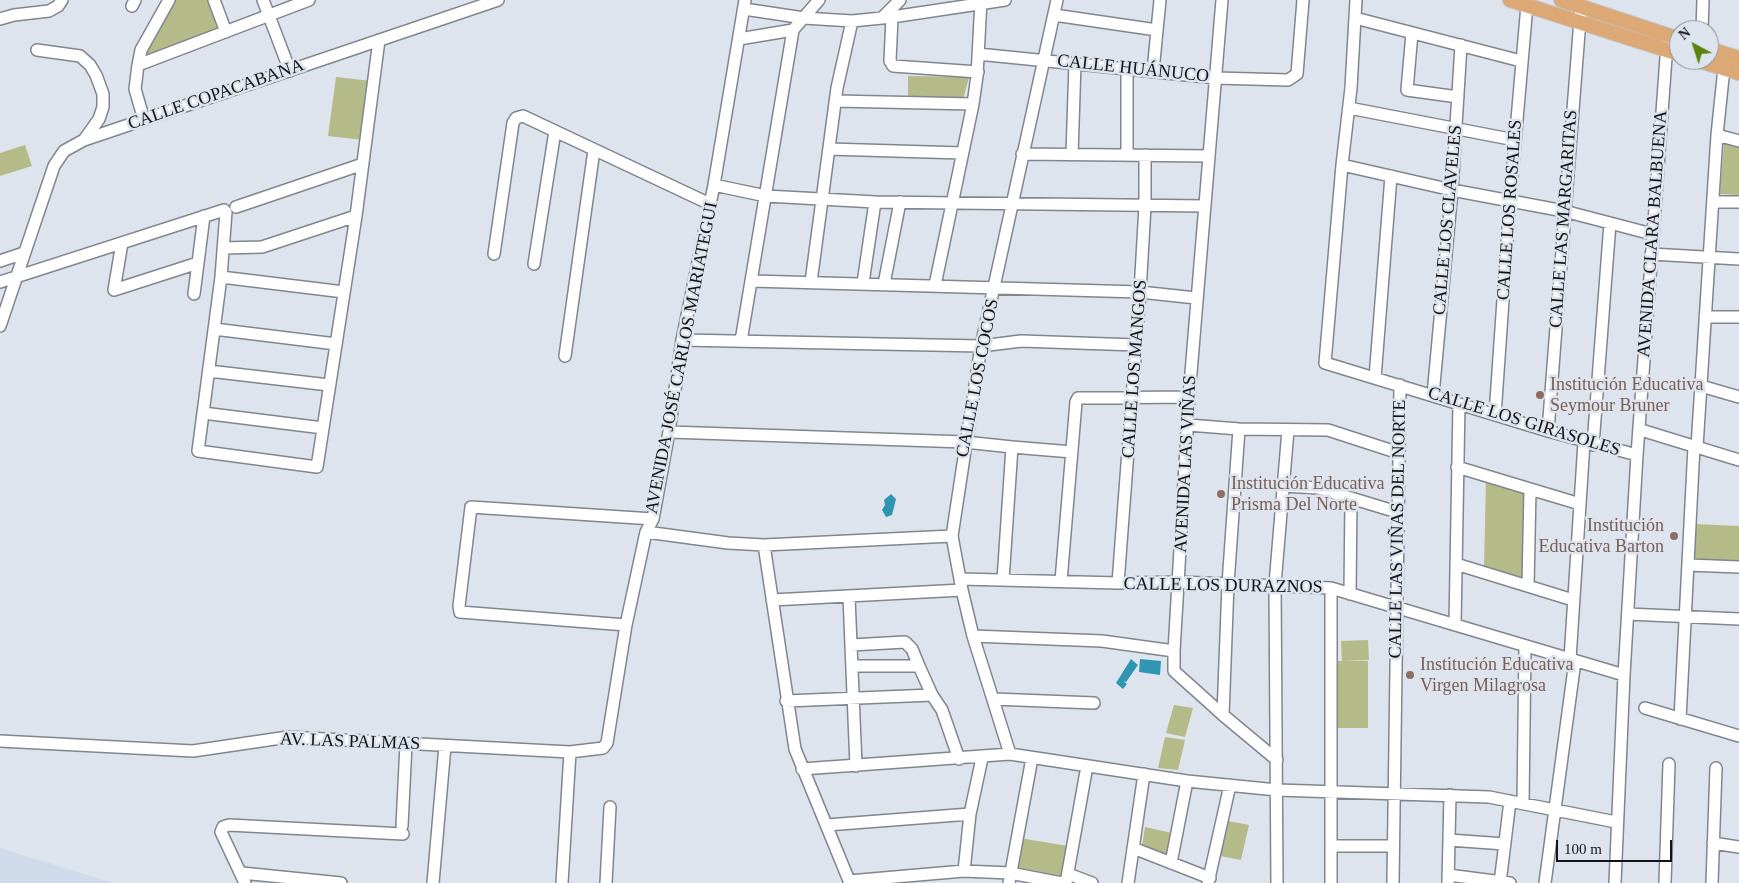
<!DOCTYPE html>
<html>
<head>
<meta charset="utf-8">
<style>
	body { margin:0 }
	#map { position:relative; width:1739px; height:883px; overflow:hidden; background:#dee4ee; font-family:"Times New Roman",serif }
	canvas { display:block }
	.north { position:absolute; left:1669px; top:20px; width:50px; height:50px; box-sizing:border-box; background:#dee4ee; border:1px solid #8c9098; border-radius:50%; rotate:320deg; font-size:14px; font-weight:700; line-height:20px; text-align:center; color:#111316 }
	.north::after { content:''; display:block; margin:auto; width:18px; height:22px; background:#58830d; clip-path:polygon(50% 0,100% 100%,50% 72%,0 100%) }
	.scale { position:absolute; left:1556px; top:840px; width:116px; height:22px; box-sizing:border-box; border:2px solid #111316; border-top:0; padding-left:6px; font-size:15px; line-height:18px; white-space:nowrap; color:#111316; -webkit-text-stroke:4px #dee4ee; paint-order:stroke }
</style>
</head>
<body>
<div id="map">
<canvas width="1739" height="883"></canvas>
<div class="north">N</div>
<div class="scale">100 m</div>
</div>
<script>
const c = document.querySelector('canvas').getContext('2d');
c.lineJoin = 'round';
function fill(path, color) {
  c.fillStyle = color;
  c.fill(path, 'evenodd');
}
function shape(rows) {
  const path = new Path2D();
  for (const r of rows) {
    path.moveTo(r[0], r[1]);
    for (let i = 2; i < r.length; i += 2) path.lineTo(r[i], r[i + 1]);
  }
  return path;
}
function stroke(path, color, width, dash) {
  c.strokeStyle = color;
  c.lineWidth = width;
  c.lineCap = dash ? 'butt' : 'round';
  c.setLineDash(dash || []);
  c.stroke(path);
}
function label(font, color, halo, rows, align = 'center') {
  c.font = font + ' "Times New Roman",serif';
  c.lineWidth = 5;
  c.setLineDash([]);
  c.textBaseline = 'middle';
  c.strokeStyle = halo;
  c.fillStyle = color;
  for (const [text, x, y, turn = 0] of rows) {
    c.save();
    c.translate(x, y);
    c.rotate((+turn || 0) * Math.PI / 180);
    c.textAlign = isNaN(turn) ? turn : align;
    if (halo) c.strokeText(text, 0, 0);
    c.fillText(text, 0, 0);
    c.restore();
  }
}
fill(shape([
	[0,848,113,883,0,883]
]), '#cfdaea');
fill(shape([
	[174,0,208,0,219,29,141,59],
	[908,76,969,77,963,100,908,97],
	[336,77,371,81,363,140,328,136],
	[1724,142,1739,146,1739,195,1720,194],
	[25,145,32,166,0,176,0,153],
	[1486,479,1524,491,1523,581,1484,568],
	[1695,524,1739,526,1739,561,1694,559],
	[1368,640,1369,660,1344,661,1368,661,1368,728,1336,728,1336,661,1342,661,1341,641],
	[1174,705,1193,708,1185,737,1166,733],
	[1165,737,1185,740,1178,770,1158,768],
	[1228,821,1249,825,1241,860,1220,856],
	[1145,827,1172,833,1167,856,1142,846],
	[1020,838,1068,846,1061,878,1015,868]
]), '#b5ba89');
fill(shape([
	[891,494,896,499,892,515,886,517,882,510,885,505,884,500],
	[1131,659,1138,665,1126,682,1123,681,1127,684,1123,689,1116,683],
	[1140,659,1161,661,1160,675,1139,672]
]), '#2e96b0');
const minor = shape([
	[214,0,226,32],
	[263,0,290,71],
	[1222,0,1189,397,1174,651,1174,671,1223,715,1277,760],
	[1356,0,1351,88,1342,165,1325,363,1548,431,1637,455],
	[132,6,135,0],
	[744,9,804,18,852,21,892,17,1005,0],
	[1054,15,1157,30],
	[892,17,890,61,893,66,978,72],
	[882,18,900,0],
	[1355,18,1521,61],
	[0,19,14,15,49,11,58,6,62,0],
	[1702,30,1703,0],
	[1412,33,1407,90,1458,97],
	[739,39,793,30,819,0],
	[37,50,80,56,90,65,96,75,103,94,103,107,99,119,84,140],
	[978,54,1216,78,1288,80,1297,74,1303,0],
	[138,65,309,0],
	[1153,71,1160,0],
	[836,101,973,104],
	[1349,108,1515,140],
	[144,120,135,89,138,65,141,50,169,0],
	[1717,135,1739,141],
	[829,149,962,153],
	[1022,154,1209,156],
	[1072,155,1075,63],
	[1127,155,1127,69],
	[1342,165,1452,190,1564,211,1652,234],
	[714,185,766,196,875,202,1204,206],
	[1713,202,1739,202],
	[236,207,363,164],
	[226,212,221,277,198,451,317,467,356,216,379,40],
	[122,243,114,290,198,263],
	[223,248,262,247,356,216],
	[494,254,513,123,516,118,523,116,710,204],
	[1651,254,1739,259],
	[0,261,24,253],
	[534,264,555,131],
	[221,277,344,292],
	[752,281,1140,292,1196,298],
	[0,282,224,210],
	[811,282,837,88,852,21],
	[863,283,875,202],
	[884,284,900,202],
	[935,285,973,104,977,76,981,0],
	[194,294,204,216],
	[1705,317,1739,317],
	[0,326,54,166,64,151,84,140,498,0],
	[214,329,336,344],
	[682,340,981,346,1021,341,1136,345],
	[741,341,793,30],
	[565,356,594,150],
	[209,371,329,385],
	[1375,378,1391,176],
	[1701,386,1739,397],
	[1433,395,1452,190,1461,45],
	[203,413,323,428],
	[1495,415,1510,200,1527,5],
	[1188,425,1239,429,1328,430,1399,453],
	[1641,430,1739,460],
	[1548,431,1581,7],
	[669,432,965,442,1012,447],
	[1593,445,1610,223],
	[1697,447,1717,135,1724,68],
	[1457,467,1580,504],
	[1283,486,1318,488,1397,512],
	[646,532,728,543,764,545,952,536],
	[764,545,795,749,850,883],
	[1456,564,1573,600],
	[1688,565,1739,567],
	[961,579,1118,583,1179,582,1331,588,1624,675],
	[1003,580,1012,447,1072,452],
	[1061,581,1076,402,1078,398,1189,397],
	[1118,583,1140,292,1145,206,1145,155],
	[1528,586,1530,489],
	[1331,588,1331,883],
	[1350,594,1351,498],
	[849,597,856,766],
	[772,600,962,590],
	[1628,614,1739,619],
	[626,625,460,612,459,606,471,507,653,519],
	[1455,625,1459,404],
	[973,636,1102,641,1174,651],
	[851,645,905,642,912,649,919,666],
	[1570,659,1584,442],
	[852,666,919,666,932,695,942,710,959,759],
	[994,699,1094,703],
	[786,701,932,695],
	[1645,708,1739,736],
	[1223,715,1228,584,1239,429],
	[1680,719,1694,446],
	[0,741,193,751,288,737,570,752,603,748,607,743,626,625,646,532,653,519,669,432,682,340,714,185,745,0],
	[1010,754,973,636,962,590,952,536,981,346,1057,0],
	[802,769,1010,754,1187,781,1277,790,1489,797,1616,822],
	[1523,803,1525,646],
	[827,825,970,814],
	[402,826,406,744],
	[1449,840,1505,844],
	[1713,843,1739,847],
	[1331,846,1393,846],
	[1133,848,1210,878],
	[1171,863,1187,781],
	[964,871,970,814,982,758],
	[242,873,341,883],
	[1068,874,1092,883],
	[1448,875,1510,883],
	[849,881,964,871,1010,873,1062,883],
	[245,883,221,832,223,827,229,825,403,834],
	[433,883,445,746],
	[562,883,570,752],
	[606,883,610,807],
	[1009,883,1032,758],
	[1066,883,1087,766],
	[1128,883,1144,774],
	[1208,883,1230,785],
	[1277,883,1275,584,1288,430],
	[1393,883,1400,385],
	[1448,883,1450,795],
	[1500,883,1510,801],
	[1545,883,1575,661],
	[1615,883,1624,675,1637,455,1667,44],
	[1665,883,1669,764],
	[1712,883,1716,768]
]);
const major = shape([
	[1510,0,1679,54],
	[1561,0,1679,39],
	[1709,49,1739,58],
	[1697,60,1739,73]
]);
stroke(minor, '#80868e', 14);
stroke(major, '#c1c2c2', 16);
stroke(minor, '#fff', 11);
stroke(major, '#dca875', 14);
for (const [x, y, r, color] of [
	[1540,395,5,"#8d6e63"],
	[1221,494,5,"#8d6e63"],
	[1674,536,5,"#8d6e63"],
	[1410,675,5,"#8d6e63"]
]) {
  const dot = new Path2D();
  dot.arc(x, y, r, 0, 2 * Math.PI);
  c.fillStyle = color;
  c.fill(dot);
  stroke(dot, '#dee4ee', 2);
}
label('18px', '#111316', '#dee4ee', [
	["CALLE HUÁNUCO",1133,69,6],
	["CALLE COPACABANA",216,95,-19],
	["CALLE LOS ROSALES",1510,210,-86],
	["CALLE LAS MARGARITAS",1564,219,-86],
	["CALLE LOS CLAVELES",1448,220,-85],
	["AVENIDA CLARA BALBUENA",1653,234,-86],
	["AVENIDA JOSÉ CARLOS MARIATEGUI",682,358,-79],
	["CALLE LOS MANGOS",1135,369,-86],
	["CALLE LOS COCOS",978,378,-79],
	["CALLE LOS GIRASOLES",1524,422,17],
	["AVENIDA LAS VIÑAS",1186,464,-87],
	["CALLE LAS VIÑAS DEL NORTE",1398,529,-89],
	["CALLE LOS DURAZNOS",1223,586,1],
	["AV. LAS PALMAS",350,742,2]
]);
label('18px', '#785e54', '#dee4ee', [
	["Institución Educativa",1550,385],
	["Seymour Bruner",1550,406],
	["Institución Educativa",1231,484],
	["Prisma Del Norte",1231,505],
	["Institución",1664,526,"right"],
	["Educativa Barton",1664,547,"right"],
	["Institución Educativa",1420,665],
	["Virgen Milagrosa",1420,686]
], 'left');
</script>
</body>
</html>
